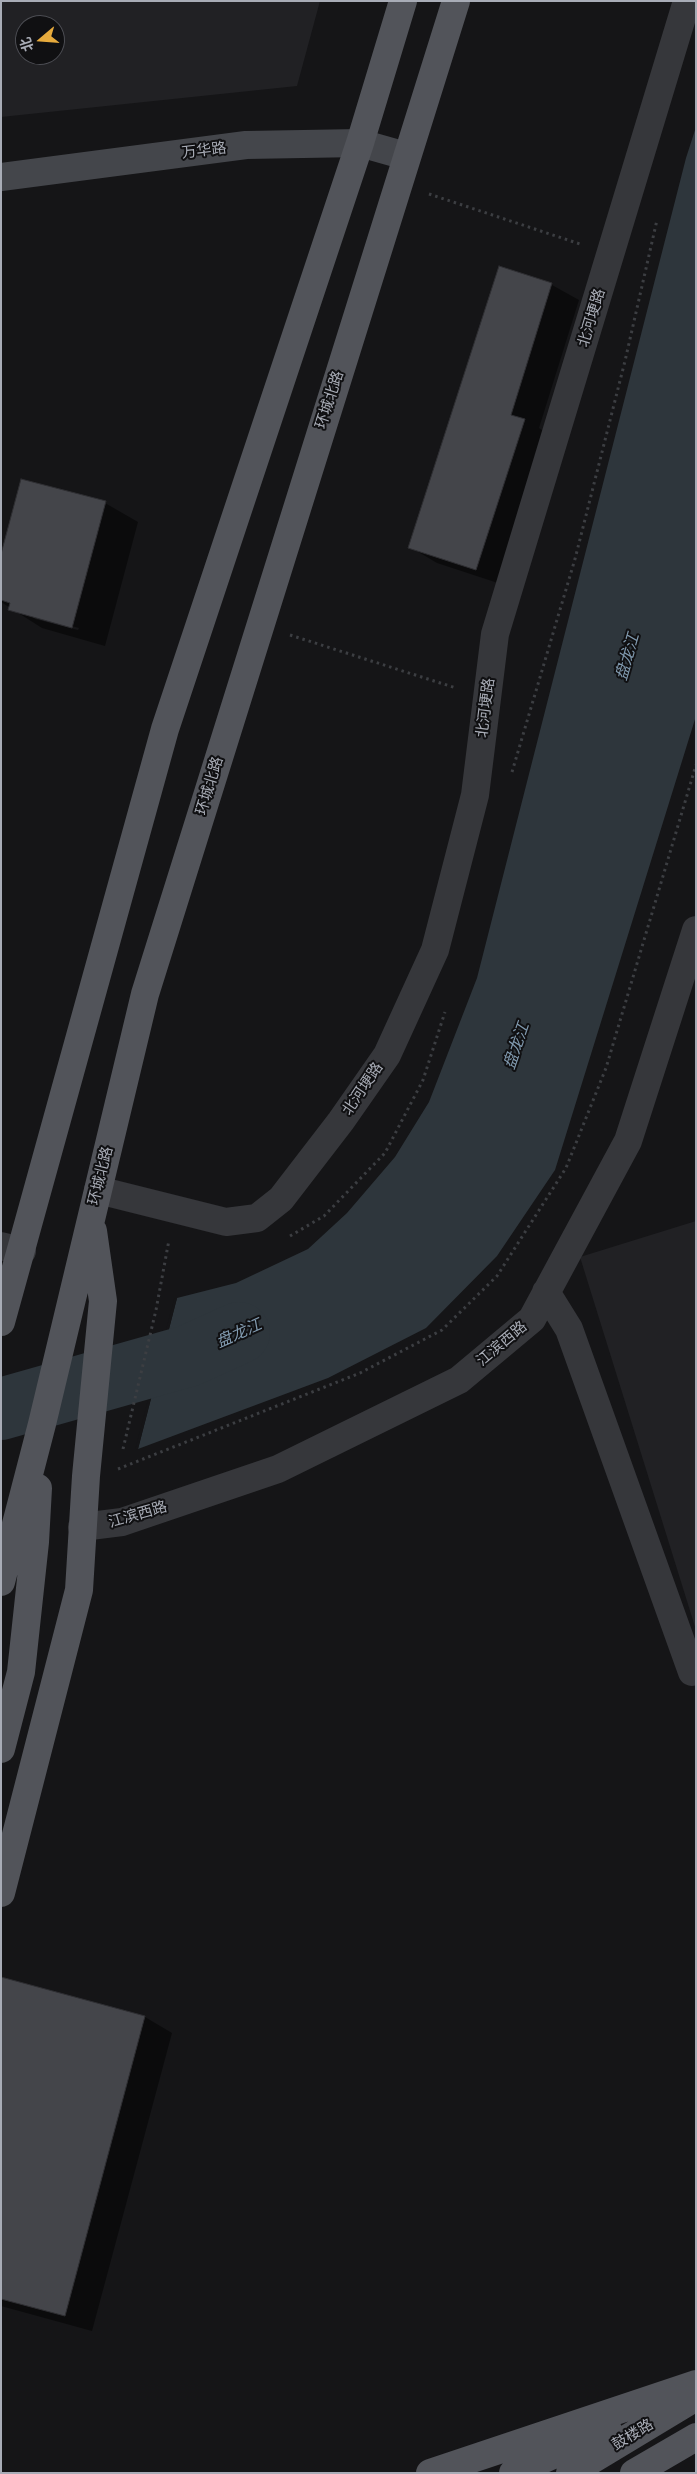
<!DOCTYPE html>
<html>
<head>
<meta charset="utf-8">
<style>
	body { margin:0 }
	#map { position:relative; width:697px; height:2474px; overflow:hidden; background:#151517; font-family:Helvetica,"Noto Sans SC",sans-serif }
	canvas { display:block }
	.frame { position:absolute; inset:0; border:2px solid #a8acb6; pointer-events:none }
	.north { position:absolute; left:15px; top:15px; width:50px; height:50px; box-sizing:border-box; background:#101012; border:1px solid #4d4e54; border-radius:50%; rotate:252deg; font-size:14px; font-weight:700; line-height:20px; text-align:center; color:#a8acb6 }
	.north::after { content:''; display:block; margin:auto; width:18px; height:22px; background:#e7ab3d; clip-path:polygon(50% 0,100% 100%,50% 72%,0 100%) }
</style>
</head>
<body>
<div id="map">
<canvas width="697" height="2474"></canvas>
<div class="frame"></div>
<div class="north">北</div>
</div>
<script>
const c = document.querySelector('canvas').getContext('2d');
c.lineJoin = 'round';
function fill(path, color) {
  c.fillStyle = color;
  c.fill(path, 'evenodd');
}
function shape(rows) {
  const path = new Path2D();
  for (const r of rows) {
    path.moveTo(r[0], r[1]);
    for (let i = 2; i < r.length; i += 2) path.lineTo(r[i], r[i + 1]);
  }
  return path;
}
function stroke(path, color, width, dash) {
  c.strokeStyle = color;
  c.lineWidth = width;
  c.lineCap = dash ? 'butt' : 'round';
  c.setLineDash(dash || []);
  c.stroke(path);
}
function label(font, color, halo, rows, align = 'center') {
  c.font = font + ' Helvetica,"Noto Sans SC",sans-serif';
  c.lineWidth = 4;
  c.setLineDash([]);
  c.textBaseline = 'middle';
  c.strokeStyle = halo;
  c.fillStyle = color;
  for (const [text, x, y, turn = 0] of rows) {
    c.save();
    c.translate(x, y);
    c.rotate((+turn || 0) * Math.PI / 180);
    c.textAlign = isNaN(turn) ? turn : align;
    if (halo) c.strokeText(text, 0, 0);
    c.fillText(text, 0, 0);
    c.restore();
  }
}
fill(shape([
	[1,1,320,1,297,86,1,117],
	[25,25,55,25,55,55,25,55],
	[696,1221,696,1630,580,1257]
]), '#212124');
fill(shape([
	[696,127,696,716,555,1170,497,1256,426,1328,328,1378,138,1449,177,1298,236,1283,308,1249,347,1213,395,1157,429,1102,477,978,686,158]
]), '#2e363c');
fill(shape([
	[177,1298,138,1449,135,1450,174,1299]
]), '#151517');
fill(shape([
	[499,267,552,285,579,300,539,428,551,436,504,585,437,563,410,547],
	[105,503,138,522,105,646,42,628,1,602,1,559],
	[31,615,79,628,78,630,35,619],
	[2,1979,145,2017,172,2033,92,2331,1,2306]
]), '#0007');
stroke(shape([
	[1,1409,188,1356,239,1333]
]), '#2e363c', 62);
const building = shape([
	[499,266,552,283,511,415,525,419,476,570,408,548,499,266],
	[21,479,106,501,72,628,8,610,10,603,1,600,1,554,21,479],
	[1,1977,145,2016,65,2316,1,2299,1,1977]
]);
fill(building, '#44454a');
stroke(building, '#2f2f33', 1);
stroke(shape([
	[429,194,580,244],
	[290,635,456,688],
	[512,772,575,559,625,361,657,220],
	[290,1236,324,1216,385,1153,423,1080,445,1012],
	[123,1449,156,1310,169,1240],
	[118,1469,360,1373,442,1330,497,1276,566,1168,606,1068,696,765]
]), '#3c3e42', 3, [2.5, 4]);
stroke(shape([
	[98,1190,226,1222,257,1218,281,1199,341,1121,387,1055,435,950,475,795,495,634,687,1],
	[1,1246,22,1251],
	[546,1292,569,1329,692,1672,696,1671],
	[82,1527,122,1522,278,1469,459,1380,532,1319,628,1141,696,930]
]), '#36373b', 28);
stroke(shape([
	[1,177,246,145,360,143,406,156]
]), '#44464b', 28);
stroke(shape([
	[1,1322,165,729,360,143,403,1],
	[1,1582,42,1424,145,994,456,1],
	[1,1749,21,1672,35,1542,38,1488],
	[1,1893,79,1590,86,1476,103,1301,93,1231],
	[430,2473,696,2384],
	[513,2473,608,2430],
	[570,2473,696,2397],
	[634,2473,696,2437]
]), '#52545a', 28);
label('15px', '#a8acb6', '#101012', [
	["万华路",204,151,-7],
	["北河埂路",592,318,-73],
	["环城北路",330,400,-72],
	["北河埂路",486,708,-83],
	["环城北路",210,786,-73],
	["北河埂路",363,1089,-56],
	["环城北路",101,1176,-76],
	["江滨西路",502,1344,-40],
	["江滨西路",138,1515,-16],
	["鼓楼路",633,2435,-31]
]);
label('italic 16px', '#819aaf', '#101012', [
	["盘龙江",628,657,-74],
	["盘龙江",517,1046,-71],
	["盘龙江",239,1334,-24]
]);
</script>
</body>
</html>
